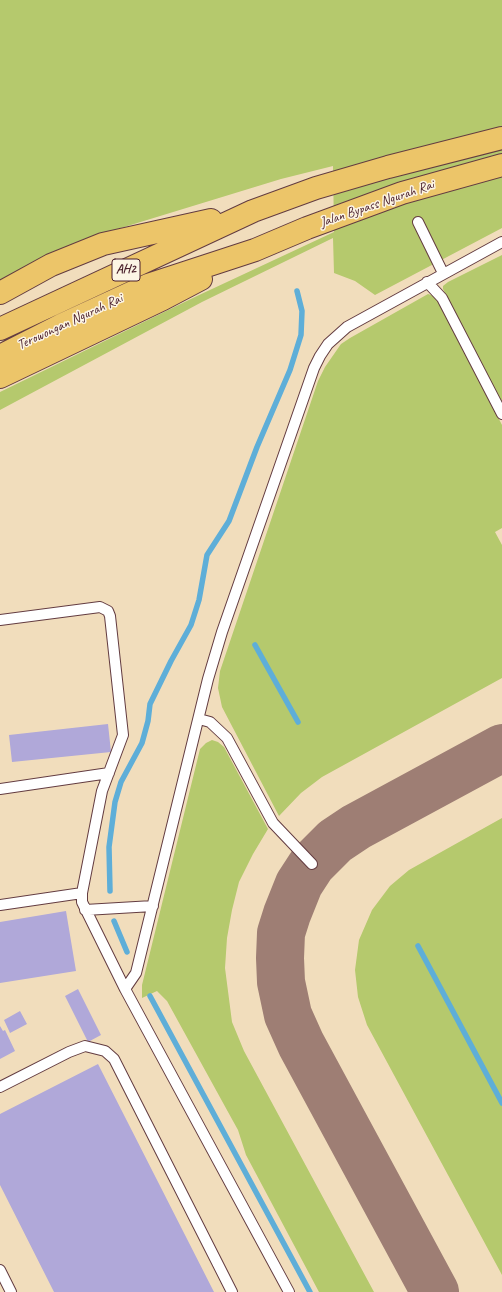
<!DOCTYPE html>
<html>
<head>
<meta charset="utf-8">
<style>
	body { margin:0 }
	canvas { display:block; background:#f1ddbc }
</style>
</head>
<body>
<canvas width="502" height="1292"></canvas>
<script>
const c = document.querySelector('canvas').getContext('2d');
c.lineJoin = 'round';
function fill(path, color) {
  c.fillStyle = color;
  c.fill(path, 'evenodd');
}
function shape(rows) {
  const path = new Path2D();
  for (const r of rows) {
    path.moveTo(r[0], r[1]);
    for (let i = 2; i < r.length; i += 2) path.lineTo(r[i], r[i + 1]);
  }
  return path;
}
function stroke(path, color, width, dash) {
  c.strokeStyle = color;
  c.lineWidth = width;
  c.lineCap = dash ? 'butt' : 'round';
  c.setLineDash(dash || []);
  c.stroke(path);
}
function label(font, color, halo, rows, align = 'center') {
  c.font = font + ' Caveat,sans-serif';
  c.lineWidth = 3;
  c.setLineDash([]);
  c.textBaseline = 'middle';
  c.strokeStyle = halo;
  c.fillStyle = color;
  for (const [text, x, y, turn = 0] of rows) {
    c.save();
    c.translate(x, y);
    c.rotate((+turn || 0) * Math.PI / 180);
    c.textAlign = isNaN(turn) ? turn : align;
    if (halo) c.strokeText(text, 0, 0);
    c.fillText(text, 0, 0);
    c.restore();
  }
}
fill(shape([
	[0,0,502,0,502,228,375,295,355,281,334,273,333,238,202,302,0,410,0,392,197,296,334,232,333,166,281,179,85,239,0,283],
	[502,255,502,404,443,289,443,286,448,282],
	[428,294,434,296,439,303,502,425,502,528,495,532,502,545,502,678,322,777,301,793,279,816,222,707,218,688,220,671,318,381,325,367,341,344,350,338],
	[212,740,218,742,224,747,268,829,253,854,239,882,232,910,227,938,225,968,232,1022,244,1051,374,1292,319,1292,246,1155,238,1130,233,1121,167,1001,157,991,142,998,142,985,200,749,206,743],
	[502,818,502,1275,367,1025,358,997,355,970,359,940,372,910,390,886,409,870]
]), '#b5c96d');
stroke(shape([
	[255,645,298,722],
	[110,891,109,847,115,802,121,782,142,743,148,721,150,704,171,661,191,625,199,600,207,555,229,521,257,447,290,370,301,335,302,311,297,291],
	[114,921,127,952],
	[418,946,502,1103],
	[150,996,310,1292]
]), '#5eaed8', 5.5);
stroke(shape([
	[435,1292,301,1044,288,1015,281,982,280,958,281,933,287,914,299,884,312,864,335,841,356,827,502,748]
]), '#9e7e74', 48);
fill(shape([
	[108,724,111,752,12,762,9,735],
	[66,911,76,971,0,983,0,922],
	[78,989,101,1035,88,1042,65,996],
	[20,1011,27,1024,10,1033,4,1020],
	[0,1026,3,1031,5,1030,15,1051,0,1059],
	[98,1064,214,1292,54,1292,0,1185,0,1114]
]), '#b0a8d9');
const service = shape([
	[418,222,443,273],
	[427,282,442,298,502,414],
	[0,620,100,607,108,611,110,616,123,735,102,791,82,893,82,902,125,989],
	[199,719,210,722,227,738,273,823,312,864],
	[0,789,109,773],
	[0,905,82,893],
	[85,910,153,906],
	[0,1087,69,1052,85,1046,105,1051,114,1059,232,1292],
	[0,1270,11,1292],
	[289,1292,125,989,136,973,208,679,222,632,314,368,320,356,328,344,347,327,502,242]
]);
const trunk = shape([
	[0,293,51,265,103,244,211,220],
	[0,329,253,211,316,188,388,167,502,138],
	[0,356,61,325,148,285,255,250,307,228,402,193,502,165],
	[0,377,163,299,201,279]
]);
stroke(service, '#633c41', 12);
stroke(trunk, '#633c41', 24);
stroke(service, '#fff', 10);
stroke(trunk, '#ecc569', 22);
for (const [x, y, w] of [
	[126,270,28]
]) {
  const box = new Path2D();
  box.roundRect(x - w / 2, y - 11, w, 22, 3);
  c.fillStyle = '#fcf5e5';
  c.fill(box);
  stroke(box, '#4a1f2b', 1);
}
label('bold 13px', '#4a1f2b', null, [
	["AH2",126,270]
]);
label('14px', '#4a1f2b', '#fcf5e5', [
	["Jalan Bypass Ngurah Rai",377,204,-19],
	["Terowongan Ngurah Rai",70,322,-25]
]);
</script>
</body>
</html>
